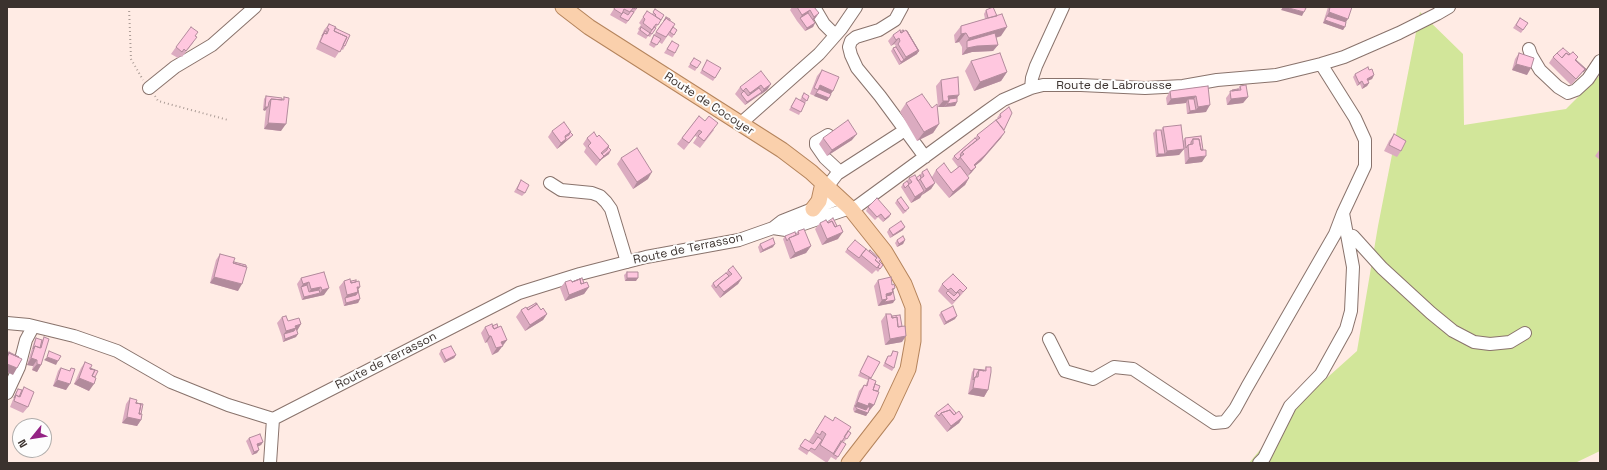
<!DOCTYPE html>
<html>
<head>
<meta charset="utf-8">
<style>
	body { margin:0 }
	#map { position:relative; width:1607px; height:470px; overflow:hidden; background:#ffebe4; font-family:"Space Grotesk",sans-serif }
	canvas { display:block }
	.frame { position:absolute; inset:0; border:8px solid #3b322e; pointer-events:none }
	.north { position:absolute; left:12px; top:418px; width:40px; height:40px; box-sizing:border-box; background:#fdfdfd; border:1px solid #afacaa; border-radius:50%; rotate:240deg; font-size:11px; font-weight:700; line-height:16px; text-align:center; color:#3b322e }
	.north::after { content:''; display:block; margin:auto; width:14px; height:18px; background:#942384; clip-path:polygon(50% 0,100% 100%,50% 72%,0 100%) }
</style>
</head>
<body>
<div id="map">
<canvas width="1607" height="470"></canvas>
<div class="frame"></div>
<div class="north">N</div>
</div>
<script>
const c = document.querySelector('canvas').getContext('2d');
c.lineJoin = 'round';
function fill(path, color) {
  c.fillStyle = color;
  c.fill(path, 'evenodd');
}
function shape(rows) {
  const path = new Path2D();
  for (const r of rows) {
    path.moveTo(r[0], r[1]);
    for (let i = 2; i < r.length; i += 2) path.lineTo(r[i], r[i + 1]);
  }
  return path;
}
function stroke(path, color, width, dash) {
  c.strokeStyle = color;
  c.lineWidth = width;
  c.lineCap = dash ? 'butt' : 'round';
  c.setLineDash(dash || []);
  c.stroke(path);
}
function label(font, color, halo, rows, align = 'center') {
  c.font = font + ' "Space Grotesk",sans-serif';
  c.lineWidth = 4;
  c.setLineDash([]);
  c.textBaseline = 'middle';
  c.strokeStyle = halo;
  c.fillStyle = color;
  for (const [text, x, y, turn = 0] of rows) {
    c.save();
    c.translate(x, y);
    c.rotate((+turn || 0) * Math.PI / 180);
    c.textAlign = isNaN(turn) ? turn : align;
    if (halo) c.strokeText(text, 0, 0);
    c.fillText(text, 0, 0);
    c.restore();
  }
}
fill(shape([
	[1420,12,1463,54,1464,125,1566,109,1600,75,1600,451,1575,463,1249,463,1300,402,1357,351,1378,226]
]), '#d2e69a');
const minor = shape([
	[814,7,824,24,835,35],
	[902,7,895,20,879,30,856,37,851,41,849,47,851,55,857,68,880,96,925,157],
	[1529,49,1531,55,1540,70,1558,87,1568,93,1576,90,1588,79,1600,61],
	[149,88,175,67,212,45,255,7],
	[1031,88,1032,78,1036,66,1063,7],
	[740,124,819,54,841,29,856,7],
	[828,135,816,142,816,145,825,158,840,172],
	[550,183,561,190,592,193,600,196,606,202,611,209,627,262],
	[827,187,837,174,899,134],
	[852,210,986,112,1003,100,1031,88,1043,85,1081,85,1145,88,1183,86,1217,80,1276,75,1321,64,1344,57,1399,33,1437,14,1449,7],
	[773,228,786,230,850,208],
	[1348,235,1353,236,1382,268,1431,313,1453,331,1474,342,1490,344,1510,342,1525,333],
	[7,323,29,325,74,336,117,351,171,382,228,405,273,419,519,293,580,274,646,257,739,240,773,228,782,221,840,198],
	[1049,339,1065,371,1093,379,1114,367,1133,369,1214,423,1225,422,1235,409,1247,387,1335,234,1343,213,1365,166,1365,140,1355,118,1321,64],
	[7,393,19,367,26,340,33,327],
	[270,463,273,419],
	[1259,463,1264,458,1290,406,1321,374,1346,329,1351,311,1353,267,1343,213]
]);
const major = shape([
	[563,7,589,27,782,150,811,172,850,208,885,252,904,284,913,307,913,341,908,369,887,414,849,463],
	[813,209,819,201,823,183]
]);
stroke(minor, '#89736c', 14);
stroke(major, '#b5845c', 17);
stroke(shape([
	[129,7,131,59,143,80],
	[155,96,158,101,228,120]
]), '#ab9c96', 2, [1, 3]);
stroke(minor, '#fff', 12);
stroke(major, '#fad0ac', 15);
fill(shape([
	[615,7,638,7,626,24,610,15],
	[792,7,814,7,819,13,813,21,815,23,813,27,805,31,797,21,790,10],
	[1328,7,1352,7,1346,22,1343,30,1323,23],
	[655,9,664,15,650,37,648,36,646,39,637,34,639,30,638,29,641,25,639,23,647,11,652,14],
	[986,10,1001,36,996,38,998,45,993,51,972,52,962,55,962,47,959,42,955,43,954,35,961,26,985,19,984,14],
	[1520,18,1528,23,1521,33,1513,28],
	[670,21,673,27,677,30,672,38,668,35,662,44,659,42,654,48,649,45,652,38,661,24],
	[329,24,335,28,345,46,343,50,341,49,335,58,316,49,324,30],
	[900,30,917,54,899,65,891,51,893,48,896,46,894,44,891,46,888,41,893,35],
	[195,36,193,43,182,57,180,56,178,58,171,54,176,47],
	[672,41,675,53,673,57,664,53],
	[1519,53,1527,75,1512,70,1515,59],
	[1570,54,1578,57,1576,60,1583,72,1571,85,1549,63,1553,57],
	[694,58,697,68,695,71,688,67],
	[707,60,715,78,713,81,700,73],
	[971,61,1007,72,1001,81,974,91,965,71],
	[822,70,831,94,827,101,810,94,817,76],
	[1369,70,1374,75,1372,79,1368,81,1369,83,1367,86,1362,89,1360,84,1357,86,1353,77,1355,74],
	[941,80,957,98,957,102,955,106,938,107,936,86],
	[771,84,767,90,745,105,735,94,740,87],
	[1208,86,1206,112,1187,114,1186,103,1167,105,1166,98,1170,91],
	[1240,86,1248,97,1243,103,1227,105,1226,98,1232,90,1238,89],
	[804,93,809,96,799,115,789,110,796,98,800,100],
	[266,96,282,100,284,97,281,131,264,129,266,110,263,110,264,99],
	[906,103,939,124,933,133,917,141,900,112],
	[1009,107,1001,138,981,161,975,166,976,167,971,173,967,176,969,178,965,185,949,198,932,178,935,183,931,189,922,195,920,198,911,203,901,187,903,184,907,181,909,178,916,178,920,175,922,172,932,177,936,170,951,173,958,167,952,159,954,156,975,138,977,135,998,119,997,118,1000,114],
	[699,116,714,130,700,148,693,143,697,137,695,136,684,150,677,144],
	[1163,127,1183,141,1185,138,1201,136,1202,162,1185,164,1184,149,1179,155,1156,157,1153,133,1156,130,1161,130],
	[552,131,570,132,570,138,557,149,548,137],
	[1394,134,1401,151,1397,157,1384,151,1389,141],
	[597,137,608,147,609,154,602,159,599,162,596,166,584,152,586,148,583,144,587,138],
	[823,138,852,140,827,156,819,144],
	[1600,149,1600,160,1595,156],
	[621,158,648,179,633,189,617,164],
	[521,180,525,193,522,196,514,192],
	[897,200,907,211,903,214,895,203],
	[868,207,891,214,889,217,883,222,878,217,875,220,866,211],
	[820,223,838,239,822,245,815,229],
	[889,229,903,230,890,238,887,232],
	[798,231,811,246,806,253,790,259,783,239,785,236,796,234],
	[897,240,905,240,903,244,897,247,895,243],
	[760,244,773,247,760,253,758,247],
	[847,249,880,261,883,265,878,272,876,270,872,274,845,252],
	[220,254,234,262,238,291,210,283,216,260],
	[728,270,742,278,738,284,720,298,711,286,713,283,726,273],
	[324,272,324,295,302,300,297,284,301,278],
	[627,272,636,281,625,281,624,275],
	[878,280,893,291,893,303,878,306,874,286],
	[344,281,351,281,358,290,360,299,358,303,344,306,339,287],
	[565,282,571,282,584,283,589,287,584,294,565,301,560,288],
	[942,284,967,288,962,294,952,305,938,291],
	[527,308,541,310,547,314,543,320,525,331,516,317,521,310],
	[941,312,955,319,944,325,939,315],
	[886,314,892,316,902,326,902,342,885,345,881,321],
	[282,317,288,321,301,324,297,330,296,337,283,342,282,337,277,323],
	[492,326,498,327,507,340,498,352,492,355,487,342,485,343,481,333,485,327],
	[44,337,41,365,37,372,32,370,33,366,27,365,34,342,36,338,42,340],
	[441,350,456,355,454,358,444,363,439,354],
	[893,351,894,368,892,371,883,366,886,359,888,356,890,356],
	[868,356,880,362,871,378,875,384,874,405,869,411,866,416,854,412,853,409,859,391,864,385,865,386,868,380,858,376,866,359],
	[85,362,90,368,89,391,74,384,81,368],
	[986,367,988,390,984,397,968,394,972,372,974,369,984,370],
	[60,368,69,371,71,368,66,390,53,386,58,371],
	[24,387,28,407,23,413,10,407,16,392,18,389,22,390],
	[130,398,136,403,141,414,141,420,137,426,122,423,126,404],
	[936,413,956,413,963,417,959,423,947,432,934,416],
	[825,416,851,433,844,442,842,441,841,441,846,444,836,460,831,457,827,463,809,451,807,455,798,449,805,439,813,444,809,441],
	[249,438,263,442,261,445,258,446,257,453,252,455,246,441]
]), '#dbabc0');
fill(shape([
	[1283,7,1285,7,1304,12,1302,16,1281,10],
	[810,10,806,16,800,18,802,15],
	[1329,12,1348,19,1344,25,1327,16],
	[819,13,814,20,810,23,814,17],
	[1325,20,1345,27,1343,30,1323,23],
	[815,23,813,27,805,31,807,28],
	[1007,27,1001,36,967,46,967,41,969,38],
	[966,33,959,42,955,43,961,34],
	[899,38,894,44,891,46,896,40],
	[998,45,993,51,972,52,962,55,967,48,977,46],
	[918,50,919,51,917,54,899,65,906,57],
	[1516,64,1531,68,1527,75,1512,70],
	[1007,72,1001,81,974,91,980,82],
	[1374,75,1372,79,1365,82,1367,79],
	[1362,81,1360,84,1357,86,1359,83],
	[1369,83,1367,86,1362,89,1364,85],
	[771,84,767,90,760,95,764,89],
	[761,85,756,91,746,99,750,93],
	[820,85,833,91,829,97,818,90],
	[762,92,759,95,745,105,747,102],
	[816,93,829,98,827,101,814,96],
	[959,95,955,101,948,102,944,107,938,107,943,101,948,96],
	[1196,96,1192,102,1188,99,1186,103,1167,105,1171,99],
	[1248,97,1243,103,1227,105,1231,99],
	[957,102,955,106,944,107,947,104],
	[1210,105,1206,112,1187,114,1190,111,1196,110,1198,107],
	[265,107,268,107,265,111,263,110],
	[268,123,286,124,281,131,264,129],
	[939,124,933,133,917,141,924,132],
	[1005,132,1001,138,981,161,969,171,974,165],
	[857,134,852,140,827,156,832,150],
	[573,135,570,138,562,145,564,142],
	[566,139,562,145,557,149,561,143],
	[1184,149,1179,155,1156,157,1158,154,1165,154,1167,151],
	[611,150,609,154,602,159,599,162,596,166,601,158],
	[1206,156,1202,162,1185,164,1189,158],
	[976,167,971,173,967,177,971,171],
	[652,172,648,179,633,189,637,182],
	[969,178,965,185,949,198,953,192],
	[935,183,931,189,922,195,926,189],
	[924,191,920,198,911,203,915,197],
	[891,214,889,217,883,222,885,219],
	[905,227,903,230,890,238,893,235],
	[843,232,838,239,822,245,827,239],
	[905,240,903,244,897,247,899,244],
	[775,244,773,247,760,253,763,250],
	[811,246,806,253,790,259,795,253],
	[214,277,242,284,238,291,210,283],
	[627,278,638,278,636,281,625,281],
	[742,278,738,284,720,298,724,292],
	[309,282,305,288,301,287,303,284],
	[321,287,317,293,307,296,311,289],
	[357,287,360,287,356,293,358,292,354,298,345,298,347,295],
	[589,287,584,294,565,301,569,295],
	[329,288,324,295,302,300,304,297,320,293,322,290],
	[895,288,892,292,895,300,893,303,878,306,886,294,892,289],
	[360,299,358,303,344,306,346,303],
	[547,314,543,320,525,331,530,325],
	[957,316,955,319,944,325,946,322],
	[301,324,297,331,284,334,286,331,295,326],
	[298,334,296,337,283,342,285,339],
	[489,336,491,336,487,342,485,343],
	[906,336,902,342,885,345,890,339],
	[507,340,498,352,492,355,501,342],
	[456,355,454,358,444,363,446,360],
	[47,357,58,361,56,365,44,360],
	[31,358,37,360,33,366,27,365],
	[7,364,17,368,13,375,7,372],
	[37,364,41,365,37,372,32,370],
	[79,378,94,384,89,391,74,384],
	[57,380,70,384,66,390,53,386],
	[973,388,988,390,984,397,968,394],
	[857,402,869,403,874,405,869,411,866,410,868,413,866,416,854,412,857,409,855,406],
	[127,417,141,420,137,426,122,423],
	[963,417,959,423,947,432,951,426],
	[263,442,261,445,255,448,257,444],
	[259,450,257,453,252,455,254,452]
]), '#b28b9c');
const building = shape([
	[615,7,638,7,636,9,633,8,630,12,624,9,622,14,614,9,615,7],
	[797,7,814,7,819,13,814,17,810,10,802,15,797,7],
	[993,7,997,16,988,18,986,10,993,7],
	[1285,7,1302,7,1306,8,1304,12,1285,7],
	[1330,7,1352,7,1348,19,1329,12,1330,7],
	[655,9,664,15,661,20,655,16,656,15,653,12,655,9],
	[631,11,634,12,628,21,620,17,623,12,628,15,631,11],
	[647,11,661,20,658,25,656,24,652,30,643,23,645,19,643,17,647,11],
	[808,13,815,23,807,28,800,18,808,13],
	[1002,14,1007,27,969,38,966,33,961,34,961,26,1002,14],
	[1327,16,1346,22,1345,27,1325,20,1327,16],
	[666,17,670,19,670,21,666,18,664,21,666,17],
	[666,18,675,24,666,37,656,32,666,18],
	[1520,18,1528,23,1523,30,1516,25,1520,18],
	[329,24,336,27,334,31,347,37,340,52,320,42,324,33,327,34,329,29,327,28,329,24],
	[191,27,198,32,195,36,197,37,186,51,184,49,182,52,176,47,191,27],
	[641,27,650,33,648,36,640,30,641,27],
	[654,27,656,28,652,34,650,33,654,27],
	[673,27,677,30,674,35,670,32,673,27],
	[335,28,350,35,345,46,343,45,347,37,334,31,335,28],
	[900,30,901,33,906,30,918,50,906,57,898,44,900,41,899,38,896,40,893,35,900,30],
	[903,30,904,31,901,33,900,32,903,30],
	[325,31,327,32,326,34,324,33,322,36,325,31],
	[907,31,919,51,916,53,918,50,907,31],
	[995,33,998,45,977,46,967,48,967,41,995,33],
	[654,35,661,39,657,45,651,42,654,35],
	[672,41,679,45,675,53,667,49,672,41],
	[896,47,904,60,901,62,893,48,896,47],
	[1563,48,1570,54,1569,55,1566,53,1562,58,1557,53,1563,48],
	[1573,52,1578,57,1575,60,1585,69,1576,79,1553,57,1557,53,1562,58,1566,53,1569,55,1573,52],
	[1000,53,1007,72,980,82,971,61,1000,53],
	[1519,53,1534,58,1531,68,1516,64,1519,53],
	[694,58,701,62,697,68,690,64,694,58],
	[707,60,721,68,715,78,702,70,707,60],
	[1576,60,1586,69,1583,72,1585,69,1576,61,1576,60],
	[1368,67,1369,70,1372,69,1374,75,1367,79,1369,83,1364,85,1362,81,1359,83,1355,74,1368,67],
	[822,70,839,77,833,91,820,85,818,90,814,88,822,70],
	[761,71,771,84,764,89,761,85,750,93,746,88,743,91,740,87,761,71],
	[958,77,959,95,948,96,949,101,943,101,941,80,958,77],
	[1246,85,1248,97,1231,99,1230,91,1241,90,1240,86,1246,85],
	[1208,86,1210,105,1198,107,1196,96,1171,99,1170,91,1208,86],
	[759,88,762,92,747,102,741,94,744,91,748,96,759,88],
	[819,89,831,94,829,98,816,93,819,89],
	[1238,89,1238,90,1232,91,1232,90,1238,89],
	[804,93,809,96,807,101,802,97,804,93],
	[922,94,932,108,937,104,939,124,924,132,906,103,922,94],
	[266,96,282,98,282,100,271,99,269,102,268,107,265,107,266,96],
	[284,97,289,98,286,124,268,123,271,99,284,100,284,97],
	[796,98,805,103,801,112,791,107,796,98],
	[957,98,957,102,947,104,949,101,949,99,957,98],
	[1188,99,1194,99,1196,110,1190,111,1188,99],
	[1009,107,1012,113,1004,130,996,120,1001,117,1000,114,1009,107],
	[699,116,705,121,709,116,718,123,704,141,698,136,702,132,699,130,689,143,682,138,699,116],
	[848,120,857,134,832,150,823,138,848,120],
	[996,120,1005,132,985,155,974,165,976,167,971,171,960,157,964,154,962,152,980,138,977,135,996,120],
	[564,122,571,132,565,136,566,139,561,143,552,131,564,122],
	[1181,125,1184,149,1167,151,1163,127,1181,125],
	[1156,130,1161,130,1165,154,1158,154,1156,130],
	[570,132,573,135,564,142,566,139,565,137,569,135,570,132],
	[594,132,597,137,599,135,609,146,601,153,604,156,600,160,588,146,591,143,587,138,594,132],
	[1394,134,1406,141,1401,151,1389,145,1394,134],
	[1201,136,1203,150,1201,150,1199,139,1193,139,1191,142,1191,144,1188,145,1186,148,1185,138,1201,136],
	[975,138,977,140,962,152,960,155,961,156,958,160,954,156,975,138],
	[1193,139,1199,139,1201,150,1206,150,1206,156,1189,158,1188,145,1193,144,1193,139],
	[608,147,611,150,604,156,602,154,607,150,608,147],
	[637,148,652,172,637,182,621,158,637,148],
	[944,163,951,173,960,166,969,178,953,192,936,170,944,163],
	[927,169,935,183,926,189,920,179,924,176,922,172,927,169],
	[915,175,924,191,915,197,908,185,912,182,909,178,915,175],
	[920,175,921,178,918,181,916,178,920,175],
	[521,180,529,185,525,193,517,189,521,180],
	[907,181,909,184,905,188,903,184,907,181],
	[901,197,909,208,905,211,897,200,901,197],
	[877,198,891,214,885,219,881,214,877,217,868,207,877,198],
	[833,218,837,226,835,227,832,221,828,223,827,222,833,218],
	[826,220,828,223,832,221,835,227,840,225,843,232,827,239,820,223,826,220],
	[901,221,905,227,893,235,889,229,901,221],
	[804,229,811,246,795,253,789,238,799,234,798,231,804,229],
	[795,232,796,235,789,238,787,241,785,236,795,232],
	[903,236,905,240,899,244,897,240,903,236],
	[773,238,775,244,763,250,760,244,773,238],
	[855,240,866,249,859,258,847,249,855,240],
	[866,249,877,258,875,260,880,264,877,268,861,255,866,249],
	[870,250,881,260,879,261,883,265,880,269,878,267,880,264,875,260,877,258,869,251,870,250],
	[220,254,235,258,233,263,247,267,242,284,214,277,220,254],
	[234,262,246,265,246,267,233,263,234,262],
	[733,266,742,278,724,292,718,285,732,274,728,270,733,266],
	[324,272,329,288,322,290,321,287,311,289,309,282,303,284,301,278,324,272],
	[627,272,638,272,638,278,627,278,627,272],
	[726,273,729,276,718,285,716,288,713,283,726,273],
	[953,274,967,288,963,292,960,289,956,293,951,288,948,290,942,284,953,274],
	[891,277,892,285,894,284,895,288,892,289,893,292,886,294,887,299,882,300,878,280,891,277],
	[582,278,584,283,581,284,580,279,572,282,582,278],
	[350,279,351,283,359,281,360,287,357,287,358,292,347,295,344,281,350,279],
	[580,279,581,284,587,282,589,287,569,295,565,282,571,280,572,282,580,279],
	[356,280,356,282,351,283,351,281,356,280],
	[307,285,309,292,319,290,320,293,304,297,301,287,307,285],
	[358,290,360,299,346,303,345,298,356,295,358,292,358,290],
	[893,291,895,300,884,302,887,299,886,296,891,295,893,291],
	[948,291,954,296,958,292,960,295,954,301,946,293,948,291],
	[536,303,537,304,528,310,527,308,536,303],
	[537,304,541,310,543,308,547,314,530,325,521,310,526,307,528,310,537,304],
	[953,306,957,316,946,322,941,312,953,306],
	[886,314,891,314,892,318,897,317,898,327,905,326,906,336,890,339,886,314],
	[900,315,902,326,898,327,897,317,892,318,892,316,900,315],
	[286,316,288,321,299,318,301,324,295,326,296,328,286,331,282,317,286,316],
	[492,324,494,329,501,326,507,340,501,342,503,346,496,348,491,336,489,336,485,327,492,324],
	[497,324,498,327,494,329,492,326,497,324],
	[296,328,298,334,285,339,284,334,294,331,296,328],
	[44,337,49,339,41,365,37,364,37,360,31,358,35,346,41,348,44,337],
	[36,338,42,340,40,348,35,346,33,349,36,338],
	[451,346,456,355,446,360,441,350,451,346],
	[49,351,61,356,58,361,47,357,49,351],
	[893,351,898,352,894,368,885,363,888,356,891,356,893,351],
	[9,352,19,357,18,357,9,353,7,356,9,352],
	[9,353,22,359,17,368,7,364,7,358,9,353],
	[868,356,880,362,871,378,860,372,868,356],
	[85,362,92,365,90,369,95,370,92,376,96,378,94,384,79,378,85,362],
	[986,367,991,367,991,372,988,390,973,388,975,377,978,377,979,370,986,371,986,367],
	[61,368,70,371,71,368,75,369,70,384,57,380,61,368],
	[90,368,98,371,95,377,92,376,95,370,90,369,90,368],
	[974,369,984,370,984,371,979,370,977,373,976,377,975,377,973,380,974,369],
	[869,378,876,381,873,390,879,392,874,405,869,403,868,406,857,402,864,385,867,386,869,378],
	[875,384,880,386,878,391,873,390,875,384],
	[24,387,34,392,28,407,14,401,16,395,20,397,24,387],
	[18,389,22,390,19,397,16,395,14,398,18,389],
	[130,398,137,400,136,403,141,404,139,414,142,414,141,420,127,417,130,398],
	[136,403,143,404,141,414,139,414,141,404,136,403],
	[948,404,956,413,954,415,950,410,941,413,939,416,936,413,948,404],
	[855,406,866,410,868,407,870,407,868,413,857,409,855,406],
	[950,410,954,415,959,411,963,417,951,426,941,413,950,410],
	[825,416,833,421,835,417,851,427,834,454,820,445,826,434,822,431,820,435,815,432,825,416],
	[848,431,851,433,847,439,844,437,848,431],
	[260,434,263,442,257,444,259,450,254,452,249,438,260,434],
	[818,437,822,440,815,450,811,448,809,451,800,446,805,439,813,444,818,437],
	[841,441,846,444,838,457,833,454,841,441]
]);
fill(building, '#ffc7df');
stroke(building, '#b28b9c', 1);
label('12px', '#3b322e', '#fdfdfd', [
	["Route de Labrousse",1114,86],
	["Route de Cocoyer",709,104,33],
	["Route de Terrasson",688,249,-12],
	["Route de Terrasson",386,361,-27]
]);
</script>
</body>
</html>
